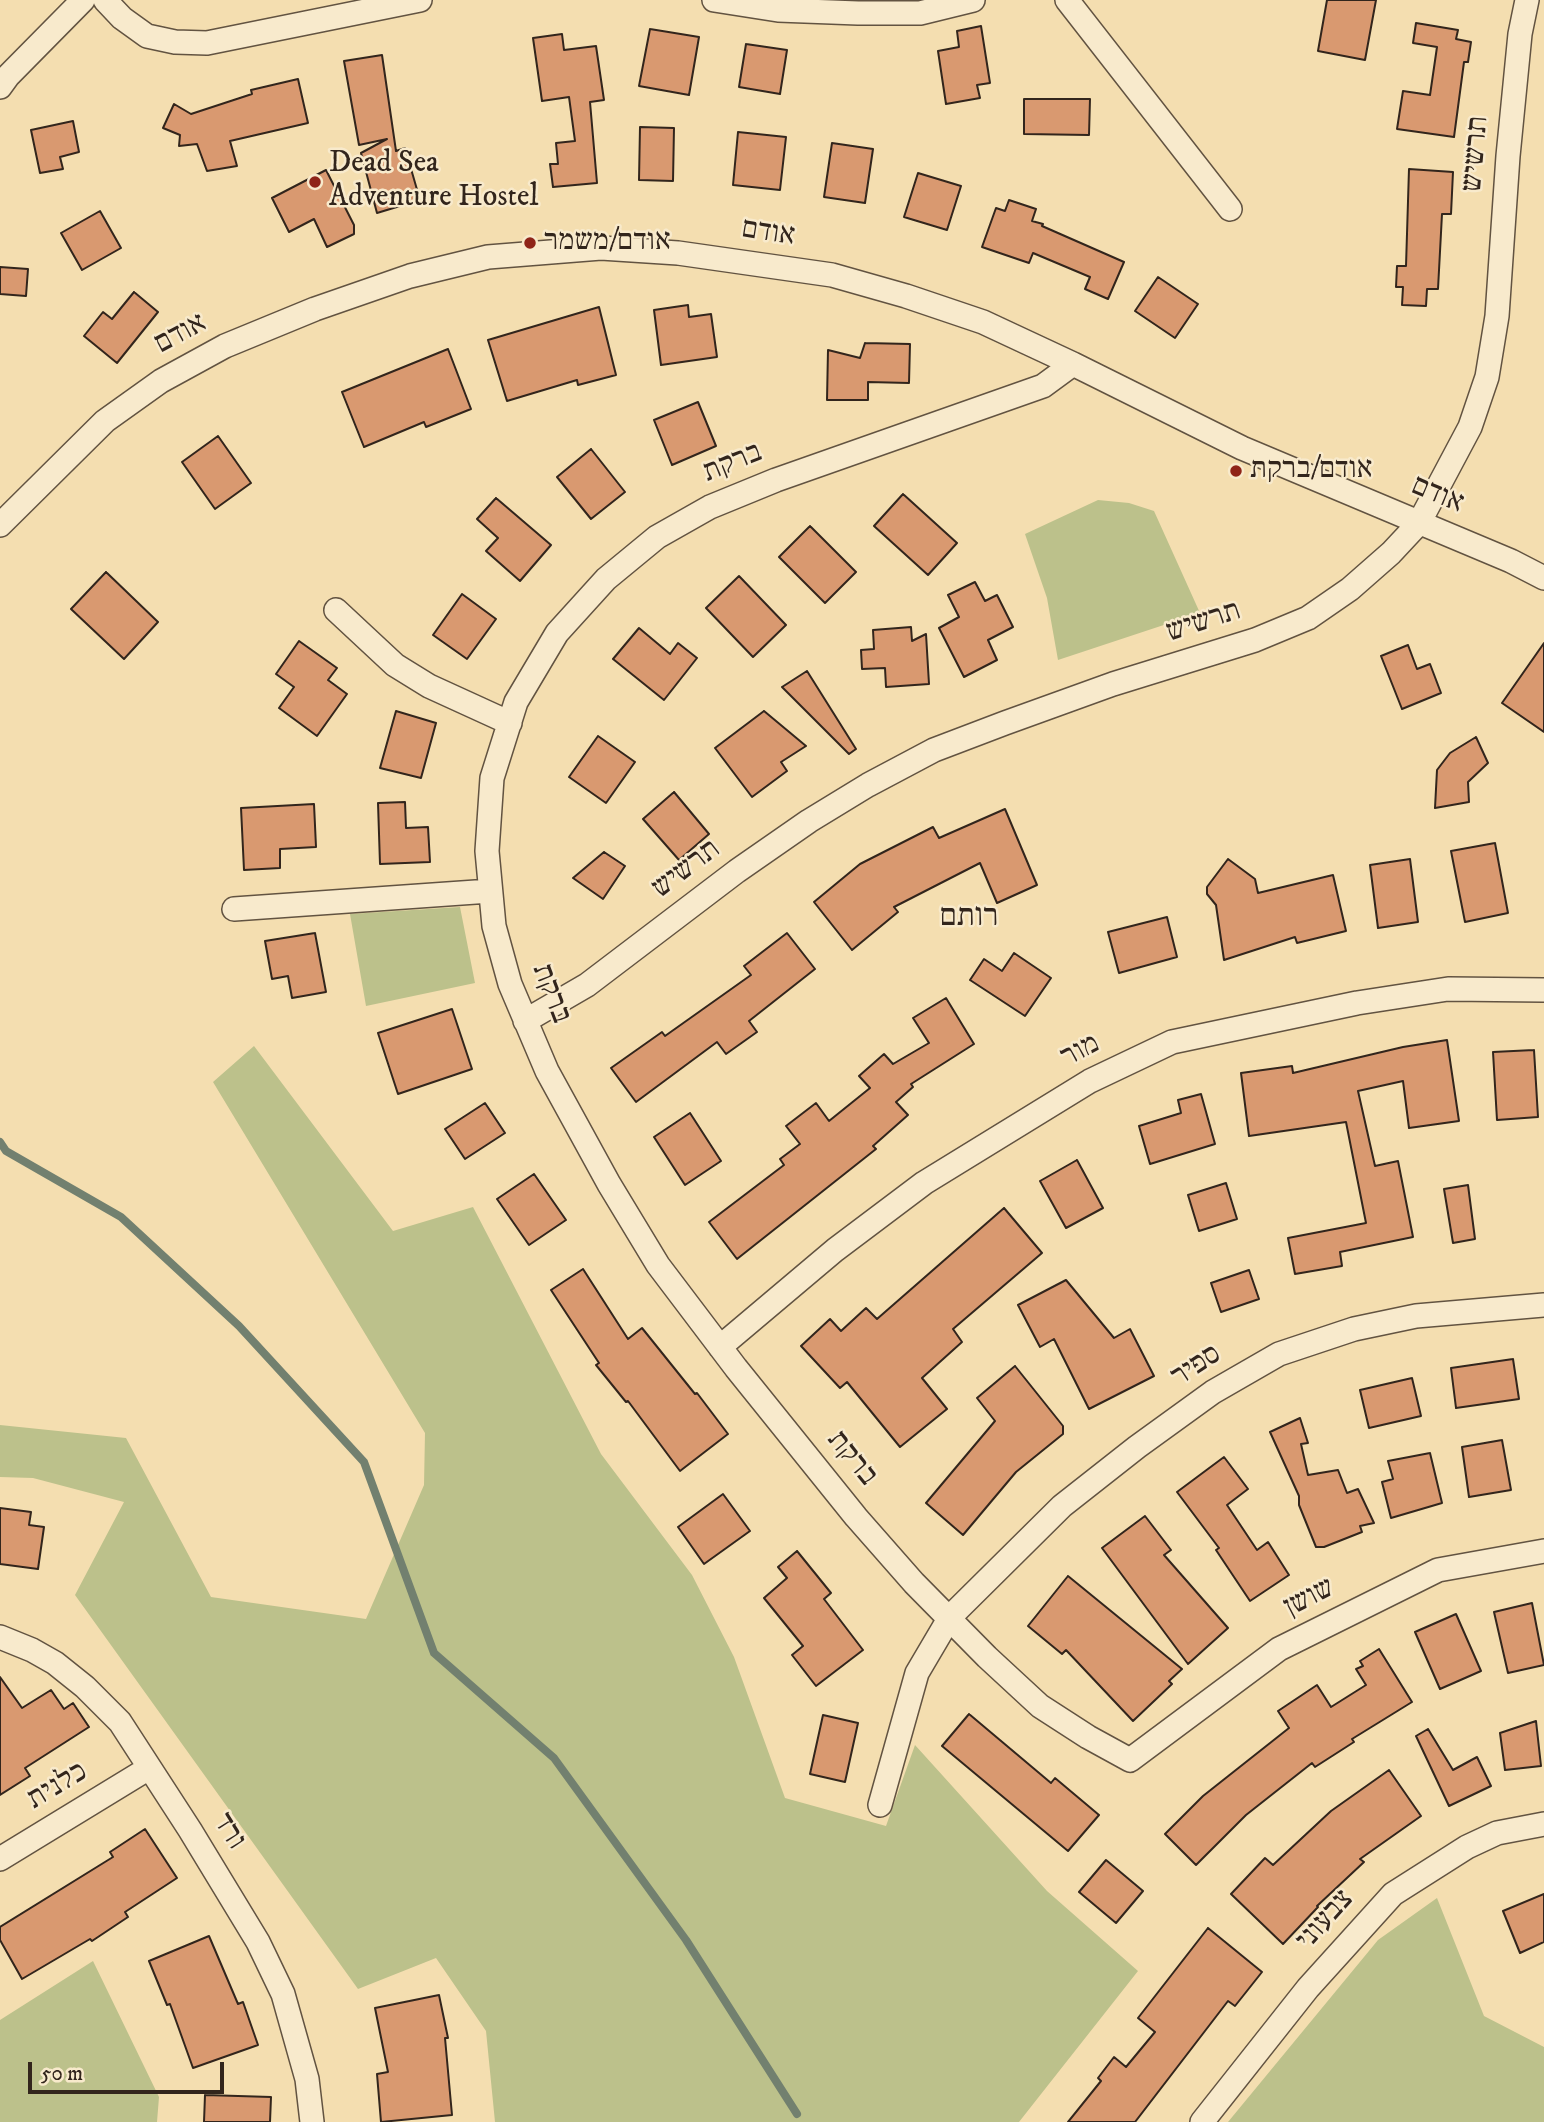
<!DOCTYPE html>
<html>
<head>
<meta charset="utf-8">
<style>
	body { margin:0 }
	#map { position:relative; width:1544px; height:2122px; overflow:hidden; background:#f4deb0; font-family:"IM FELL DW Pica",serif }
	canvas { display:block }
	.scale { position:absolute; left:28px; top:2062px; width:196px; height:32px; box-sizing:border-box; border:4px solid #32251c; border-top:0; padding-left:9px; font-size:21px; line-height:24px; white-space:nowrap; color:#32251c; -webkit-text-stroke:5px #f8eacc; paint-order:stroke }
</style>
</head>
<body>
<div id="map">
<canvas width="1544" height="2122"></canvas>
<div class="scale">50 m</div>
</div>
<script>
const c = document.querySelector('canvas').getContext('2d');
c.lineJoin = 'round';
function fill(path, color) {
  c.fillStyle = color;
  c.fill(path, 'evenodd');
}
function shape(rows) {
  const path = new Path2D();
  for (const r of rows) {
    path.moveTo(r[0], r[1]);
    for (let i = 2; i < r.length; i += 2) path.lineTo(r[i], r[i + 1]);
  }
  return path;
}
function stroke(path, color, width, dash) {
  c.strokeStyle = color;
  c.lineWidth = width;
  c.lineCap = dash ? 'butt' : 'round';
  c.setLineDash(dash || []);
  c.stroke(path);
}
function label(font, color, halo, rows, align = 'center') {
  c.font = font + ' "IM FELL DW Pica","Frank Ruhl Libre",serif';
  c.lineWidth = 5;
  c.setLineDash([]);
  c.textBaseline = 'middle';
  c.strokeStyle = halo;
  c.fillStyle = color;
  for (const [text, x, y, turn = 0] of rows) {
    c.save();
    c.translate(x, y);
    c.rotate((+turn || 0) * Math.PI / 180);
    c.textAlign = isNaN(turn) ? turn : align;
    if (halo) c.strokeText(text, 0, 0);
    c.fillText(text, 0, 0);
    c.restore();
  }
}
fill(shape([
	[1098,500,1129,503,1154,511,1200,613,1058,660,1047,598,1025,534],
	[460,907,475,983,366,1006,350,914],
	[254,1046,393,1231,473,1207,601,1454,692,1575,734,1657,785,1798,886,1826,915,1745,1047,1891,1138,1971,1019,2122,495,2122,486,2031,436,1958,358,1989,75,1595,124,1502,33,1478,0,1477,0,1425,126,1438,211,1597,366,1619,424,1485,425,1433,213,1082],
	[1437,1898,1484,2016,1544,2047,1544,2122,1228,2122,1378,1940],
	[93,1961,159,2097,157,2122,0,2122,0,2020]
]), '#bcc18b');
stroke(shape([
	[0,1142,6,1151,121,1217,239,1326,364,1462,434,1653,554,1758,686,1940,797,2114]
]), '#72806f', 8);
const building = shape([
	[1327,0,1376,0,1365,60,1318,51,1327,0],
	[1416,23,1458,30,1456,39,1471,42,1468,62,1464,62,1454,137,1397,129,1403,91,1430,95,1437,47,1413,43,1416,23],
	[981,26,990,83,977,85,980,98,946,104,938,51,959,47,957,31,981,26],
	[650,29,699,37,689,95,639,86,650,29],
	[562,34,564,50,596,46,604,100,590,102,597,183,553,187,550,164,558,164,556,143,575,141,569,97,542,101,533,38,562,34],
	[746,44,787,50,780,94,739,87,746,44],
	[382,55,396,151,405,148,420,200,377,213,361,153,387,139,359,145,344,61,382,55],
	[298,79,308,123,230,141,237,166,207,171,197,144,179,146,180,135,163,128,174,104,191,114,252,94,251,90,298,79],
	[1024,99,1090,99,1089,135,1024,134,1024,99],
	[73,121,79,152,60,157,63,169,40,173,31,130,73,121],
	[640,127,674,128,673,181,639,180,640,127],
	[738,132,786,137,780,190,733,185,738,132],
	[832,143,873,149,865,203,824,197,832,143],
	[1409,169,1453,172,1451,214,1442,214,1438,289,1427,289,1426,306,1402,305,1403,287,1396,287,1397,266,1406,266,1409,169],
	[326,170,354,225,354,234,327,247,314,219,289,232,272,198,326,170],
	[918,173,961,186,947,230,904,217,918,173],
	[1009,200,1036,209,1032,221,1043,224,1042,226,1124,262,1108,299,1085,289,1090,277,1033,253,1029,263,982,247,996,208,1005,211,1009,200],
	[100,211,121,248,82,270,61,233,100,211],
	[0,267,28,269,26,296,0,294,0,267],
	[1158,277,1198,304,1175,338,1135,311,1158,277],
	[134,292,158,312,117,363,84,336,103,312,112,319,134,292],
	[688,305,689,317,711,314,717,357,661,365,654,310,688,305],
	[599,307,616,375,578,385,577,380,507,401,488,340,599,307],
	[865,343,910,344,909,383,868,382,868,400,827,400,828,350,860,358,865,343],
	[448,349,471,409,426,427,424,422,364,447,342,392,448,349],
	[698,402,716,446,672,465,654,420,698,402],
	[218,436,251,483,215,509,182,462,218,436],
	[591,449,625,492,591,519,557,477,591,449],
	[903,494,957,543,928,575,874,526,903,494],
	[496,498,551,545,520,581,486,551,498,538,477,519,496,498],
	[810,526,856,572,825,603,779,557,810,526],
	[106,572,158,622,124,659,71,609,106,572],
	[739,576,786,625,753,657,706,608,739,576],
	[975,582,985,601,997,595,1013,627,988,640,997,660,964,677,939,628,959,617,948,595,975,582],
	[462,594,496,619,467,659,433,635,462,594],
	[911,627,912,641,926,634,929,684,886,687,885,668,862,669,861,650,874,649,873,630,911,627],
	[639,628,670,654,678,643,697,658,664,700,613,659,639,628],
	[299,641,337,668,328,680,347,694,317,736,279,708,294,687,276,674,299,641],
	[1544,643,1544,732,1502,703,1544,643],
	[1408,645,1417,669,1430,664,1441,693,1402,709,1381,656,1408,645],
	[807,671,856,749,849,754,782,687,807,671],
	[396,711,436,723,421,778,380,768,396,711],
	[764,711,806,746,781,762,787,771,752,797,715,748,764,711],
	[598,736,635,762,606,803,569,777,598,736],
	[1476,737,1488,763,1468,782,1469,802,1435,808,1437,770,1450,753,1476,737],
	[674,792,709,834,679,860,643,819,674,792],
	[405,802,406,828,428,827,430,862,380,864,378,803,405,802],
	[314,804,316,847,280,849,280,868,244,870,241,808,314,804],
	[1005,809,1037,885,997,903,980,863,894,907,898,912,852,950,814,902,860,864,933,827,939,838,1005,809],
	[1495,843,1508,913,1465,922,1451,851,1495,843],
	[604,852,625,866,603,899,573,878,604,852],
	[1228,859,1255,879,1258,893,1333,875,1346,931,1297,943,1295,937,1224,960,1216,905,1207,894,1207,887,1228,859],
	[1410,859,1418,922,1378,928,1370,865,1410,859],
	[1167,917,1177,957,1119,973,1108,932,1167,917],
	[315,933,326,992,292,998,288,976,272,979,265,941,315,933],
	[787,933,815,969,749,1021,757,1032,726,1054,717,1042,636,1102,611,1068,662,1032,665,1036,751,975,744,966,787,933],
	[1014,953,1051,978,1025,1016,970,980,984,959,1002,971,1014,953],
	[946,998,974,1044,911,1084,913,1087,896,1102,908,1115,873,1146,876,1149,737,1259,709,1222,784,1165,780,1159,800,1144,786,1126,816,1103,829,1121,870,1088,859,1076,884,1054,893,1064,929,1043,913,1018,946,998],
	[452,1009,472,1069,398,1094,378,1033,452,1009],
	[1447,1040,1459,1121,1409,1128,1403,1081,1358,1091,1375,1166,1398,1161,1413,1237,1340,1252,1342,1266,1295,1274,1288,1238,1366,1223,1346,1122,1249,1136,1241,1073,1292,1066,1293,1073,1403,1047,1447,1040],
	[1534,1050,1538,1117,1497,1120,1493,1052,1534,1050],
	[1201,1094,1215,1144,1150,1164,1139,1126,1181,1113,1178,1100,1201,1094],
	[485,1103,505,1133,465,1159,445,1129,485,1103],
	[690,1113,721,1161,685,1185,654,1137,690,1113],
	[1077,1160,1103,1208,1066,1228,1040,1181,1077,1160],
	[534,1174,566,1220,529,1245,497,1199,534,1174],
	[1226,1183,1237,1219,1199,1231,1188,1195,1226,1183],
	[1468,1185,1475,1239,1453,1243,1444,1189,1468,1185],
	[1004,1208,1042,1253,953,1329,962,1342,922,1378,947,1409,900,1447,847,1382,840,1388,801,1346,830,1319,841,1331,866,1308,877,1319,1004,1208],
	[583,1269,628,1339,642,1328,695,1394,697,1393,728,1434,680,1471,628,1401,626,1402,596,1365,599,1363,551,1290,583,1269],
	[1249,1270,1259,1299,1221,1312,1211,1283,1249,1270],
	[1066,1280,1114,1338,1130,1329,1154,1376,1089,1409,1054,1339,1040,1347,1018,1305,1066,1280],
	[1513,1359,1519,1399,1456,1408,1451,1368,1513,1359],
	[1015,1366,1063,1426,1063,1434,1016,1472,963,1535,926,1503,995,1421,977,1398,1015,1366],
	[1412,1378,1421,1416,1369,1428,1360,1390,1412,1378],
	[1300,1418,1308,1443,1301,1444,1308,1475,1338,1470,1347,1493,1358,1489,1374,1523,1360,1526,1362,1532,1324,1547,1316,1547,1299,1505,1299,1496,1270,1432,1300,1418],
	[1502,1440,1511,1490,1469,1497,1462,1447,1502,1440],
	[1430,1453,1442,1503,1391,1518,1382,1482,1393,1479,1388,1461,1430,1453],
	[1224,1457,1248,1489,1227,1505,1257,1550,1268,1542,1289,1575,1250,1601,1216,1550,1219,1548,1177,1492,1224,1457],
	[723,1494,750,1531,704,1564,678,1527,723,1494],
	[0,1508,31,1512,29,1525,44,1527,38,1569,0,1564,0,1508],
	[1145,1516,1171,1550,1164,1555,1228,1628,1188,1664,1102,1548,1145,1516],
	[797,1551,831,1593,824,1599,863,1650,816,1686,792,1655,803,1646,764,1598,787,1578,778,1567,797,1551],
	[1068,1576,1182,1669,1169,1681,1172,1684,1133,1721,1066,1650,1062,1654,1028,1626,1068,1576],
	[1532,1603,1544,1665,1508,1673,1494,1612,1532,1603],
	[1456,1614,1481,1671,1440,1689,1415,1632,1456,1614],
	[1379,1649,1412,1702,1352,1739,1354,1742,1315,1767,1312,1763,1246,1815,1196,1865,1165,1834,1203,1796,1289,1728,1278,1711,1317,1685,1331,1707,1366,1685,1356,1669,1363,1666,1360,1661,1379,1649],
	[0,1677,22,1708,51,1690,64,1709,73,1703,89,1727,25,1768,30,1776,0,1795,0,1677],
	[969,1714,1051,1783,1055,1778,1099,1815,1068,1851,942,1746,969,1714],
	[823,1715,858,1723,845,1782,810,1774,823,1715],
	[1536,1721,1541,1766,1505,1770,1500,1733,1536,1721],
	[1428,1729,1453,1770,1477,1757,1491,1786,1449,1806,1416,1736,1428,1729],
	[1389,1770,1421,1816,1360,1859,1364,1862,1317,1906,1318,1907,1283,1944,1231,1894,1265,1858,1273,1865,1331,1811,1389,1770],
	[145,1829,177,1878,125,1912,128,1917,92,1941,90,1939,22,1979,0,1940,0,1927,113,1857,110,1852,145,1829],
	[1106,1860,1143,1891,1116,1923,1079,1892,1106,1860],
	[1544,1894,1544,1942,1520,1953,1503,1911,1544,1894],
	[1208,1928,1262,1972,1235,2006,1228,2001,1135,2122,1068,2122,1101,2081,1098,2078,1114,2057,1126,2067,1155,2032,1138,2018,1208,1928],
	[209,1936,238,2004,243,2002,258,2045,193,2068,170,2004,167,2005,149,1961,209,1936],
	[439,1995,448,2038,445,2038,452,2115,381,2122,377,2074,388,2072,375,2008,439,1995],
	[205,2095,271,2097,270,2122,204,2122,205,2095]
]);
fill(building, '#d99970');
stroke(building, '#32251c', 2);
const street = shape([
	[105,0,122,18,147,36,175,42,207,43,420,0],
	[714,0,778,10,858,13,920,13,973,0],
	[1067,0,1230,209],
	[0,87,8,76,83,0],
	[1073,364,1043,386,776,480,710,507,657,537,606,579,557,633,516,702,492,778,487,851,494,926,510,984,547,1071,609,1184,658,1265,736,1368,856,1517,914,1583,987,1657,1040,1706,1088,1737,1130,1760,1279,1649,1438,1570,1544,1551],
	[0,525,105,421,161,381,225,346,315,309,410,276,488,257,601,248,678,253,832,275,906,296,983,322,1073,364,1242,448,1511,561,1544,578],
	[336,610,395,665,429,686,510,723],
	[234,909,490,891],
	[525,1021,587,985,737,871,809,821,868,785,934,750,1005,723,1113,684,1255,640,1308,618,1350,589,1391,553,1419,523,1470,427,1487,377,1497,316,1508,156,1520,34,1527,0],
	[720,1347,835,1250,924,1183,1090,1081,1172,1042,1357,1003,1448,989,1544,990],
	[0,1637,32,1650,55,1663,85,1687,120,1722,190,1830,258,1942,283,1994,307,2079,312,2122],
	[880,1805,917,1673,950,1617,1062,1506,1137,1447,1213,1392,1279,1354,1354,1329,1416,1316,1544,1305],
	[0,1859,149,1768],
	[1202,2122,1308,1988,1393,1894,1467,1847,1497,1833,1544,1824]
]);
stroke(street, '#625341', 26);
stroke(street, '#f8eacc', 23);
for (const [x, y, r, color] of [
	[315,182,7,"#8f2418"],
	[530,243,7,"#8f2418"],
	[1236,471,7,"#8f2418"]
]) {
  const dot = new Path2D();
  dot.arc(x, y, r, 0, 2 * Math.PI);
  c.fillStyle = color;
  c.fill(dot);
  stroke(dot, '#f8eacc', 2.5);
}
label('30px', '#32251c', '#f8eacc', [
	["תרשיש",1477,154,-85],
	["אודם",768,234,9],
	["אודם",181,335,-28],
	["ברקת",733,464,-22],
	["אודם",1437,496,23],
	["תרשיש",1204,623,-18],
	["תרשיש",687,870,-37],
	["ברקת",550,994,69],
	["מור",1081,1052,-28],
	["ספיר",1197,1367,-33],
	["ברקת",851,1459,51],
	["שושן",1310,1599,-27],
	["כלנית",58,1787,-31],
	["ורד",228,1832,58],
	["צבעוני",1326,1921,-48]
]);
label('30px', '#32251c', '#f8eacc', [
	["Dead Sea",329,165],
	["Adventure Hostel",329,199],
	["אודם/משמר",544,243],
	["אודם/ברקת",1250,471]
], 'left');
label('32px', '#32251c', '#f8eacc', [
	["רותם",969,918]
]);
</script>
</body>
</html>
